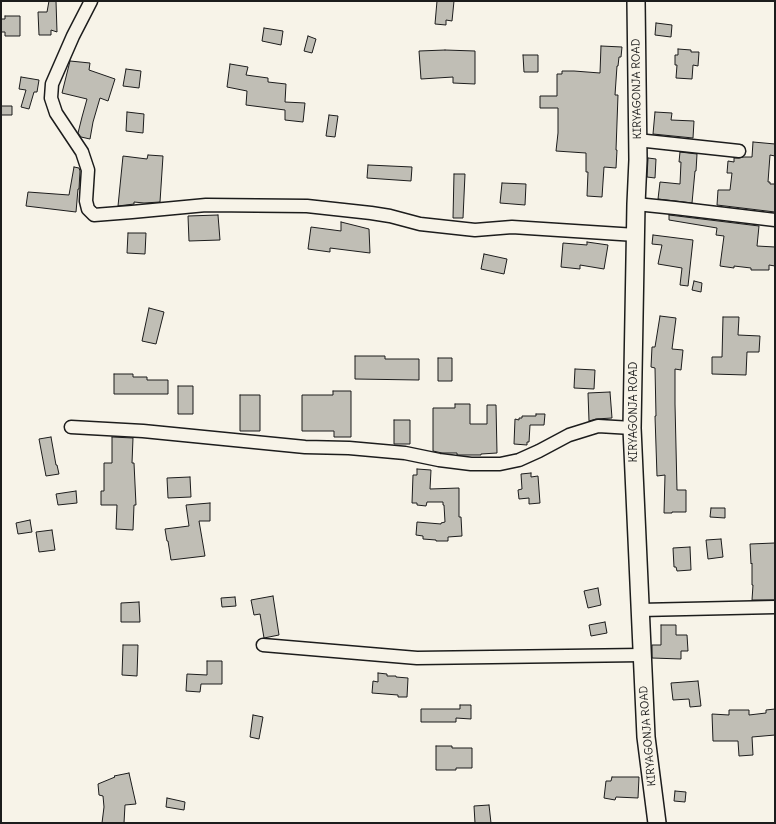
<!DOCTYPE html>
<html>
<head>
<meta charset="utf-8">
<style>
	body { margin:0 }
	#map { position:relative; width:776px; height:824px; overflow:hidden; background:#f7f3e8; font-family:Delius,sans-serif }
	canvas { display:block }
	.frame { position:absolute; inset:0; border:2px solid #1c1c1c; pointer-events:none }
</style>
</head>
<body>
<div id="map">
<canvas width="776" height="824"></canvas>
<div class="frame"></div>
</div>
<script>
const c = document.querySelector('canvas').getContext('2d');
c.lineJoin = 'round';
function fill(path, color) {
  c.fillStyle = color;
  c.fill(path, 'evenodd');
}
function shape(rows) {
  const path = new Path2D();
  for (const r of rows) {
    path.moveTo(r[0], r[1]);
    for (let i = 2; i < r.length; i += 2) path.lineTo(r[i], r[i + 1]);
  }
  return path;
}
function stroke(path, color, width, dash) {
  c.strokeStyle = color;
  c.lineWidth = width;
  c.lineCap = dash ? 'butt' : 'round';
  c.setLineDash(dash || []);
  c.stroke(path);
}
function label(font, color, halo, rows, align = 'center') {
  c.font = font + ' Delius,sans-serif';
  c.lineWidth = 3;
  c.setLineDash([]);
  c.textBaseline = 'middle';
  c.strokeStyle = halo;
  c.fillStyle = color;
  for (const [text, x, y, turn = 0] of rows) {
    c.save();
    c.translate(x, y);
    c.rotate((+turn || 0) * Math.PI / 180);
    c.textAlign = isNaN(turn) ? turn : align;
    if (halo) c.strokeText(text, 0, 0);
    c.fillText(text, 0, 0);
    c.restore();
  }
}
const building = shape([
	[49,1,56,1,57,32,51,30,51,35,39,35,38,12,47,12,49,1],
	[437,1,454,1,452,21,446,20,446,25,435,24,437,1],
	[5,16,20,16,20,36,5,36,5,32,1,32,1,19,5,19,5,16],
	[656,23,672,25,671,37,655,35,656,23],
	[264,28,283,31,281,45,262,41,264,28],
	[308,36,316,39,312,53,304,51,308,36],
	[601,46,622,47,621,57,619,57,618,66,617,66,615,95,618,95,616,150,617,150,616,168,604,167,602,197,587,196,588,172,586,172,586,153,556,151,558,133,558,108,540,108,540,96,557,96,557,74,562,74,562,71,574,71,600,73,601,46],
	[678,49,691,50,691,52,699,52,698,66,693,65,692,79,676,78,677,65,675,65,675,55,678,55,678,49],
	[445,50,475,51,475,84,453,83,453,77,421,79,419,51,445,50],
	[523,55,538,55,538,72,524,72,523,55],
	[70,61,90,63,89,70,115,79,108,101,100,98,93,122,90,139,81,137,78,133,82,117,87,99,62,93,70,61],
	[230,64,248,67,246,75,268,78,268,82,286,84,285,102,305,103,303,122,285,120,285,110,246,105,247,91,227,87,230,64],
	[126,69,141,71,139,88,123,86,126,69],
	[21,77,39,80,37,92,34,92,29,109,21,107,26,90,19,89,21,77],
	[1,106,12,106,12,115,1,115,1,106],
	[127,112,144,114,143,133,126,131,127,112],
	[655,112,672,113,671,120,694,121,693,138,653,134,655,112],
	[329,115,338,116,335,137,326,136,329,115],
	[753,142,775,144,775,156,770,155,768,182,770,182,770,184,775,184,775,212,717,205,718,190,730,190,732,173,727,173,728,161,734,162,734,158,739,158,744,157,752,157,753,142],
	[680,152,697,154,696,171,695,171,692,203,658,199,660,182,680,184,681,162,679,162,680,152],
	[148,155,163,156,160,202,144,203,134,202,134,204,118,206,123,156,147,159,148,155],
	[648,158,656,159,655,178,647,177,648,158],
	[368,165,412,167,411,181,367,178,368,165],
	[74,167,79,168,80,171,79,189,78,189,76,212,26,206,28,192,69,195,74,167],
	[454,174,465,174,463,218,453,218,454,174],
	[502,183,526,184,525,205,500,203,502,183],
	[218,215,220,240,189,241,188,216,218,215],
	[669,215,759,226,757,246,775,247,775,266,769,265,769,270,751,270,751,268,734,266,734,268,720,266,724,236,716,235,717,228,669,220,669,215],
	[341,222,369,229,370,253,330,248,330,252,308,249,311,227,341,231,341,222],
	[128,233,146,233,145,254,127,253,128,233],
	[653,235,693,240,688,286,680,285,682,268,658,264,662,245,652,244,653,235],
	[587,242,608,245,604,269,580,265,580,269,561,267,563,243,587,245,587,242],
	[484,254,507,259,504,274,481,269,484,254],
	[694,281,702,283,701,292,692,290,694,281],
	[149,308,164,312,156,344,142,341,149,308],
	[660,316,676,318,672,349,683,350,681,370,675,369,675,404,677,490,686,490,686,512,672,512,672,513,664,513,665,475,657,476,655,416,656,416,655,368,651,367,652,347,655,347,660,316],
	[723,317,739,317,738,335,760,336,759,352,747,352,746,375,712,374,712,357,722,357,723,317],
	[355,356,385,356,385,359,419,359,419,380,355,379,355,356],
	[438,358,452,358,452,381,438,381,438,358],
	[575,369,595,370,594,389,574,388,575,369],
	[114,374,133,374,133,377,147,377,147,380,168,380,168,394,114,394,114,374],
	[178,386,193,386,193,414,178,414,178,386],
	[333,391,351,391,351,437,334,437,334,431,302,431,302,395,333,395,333,391],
	[610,392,612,418,596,419,589,421,588,393,610,392],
	[240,395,260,395,260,431,240,431,240,395],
	[455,404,470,404,470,424,487,424,487,405,496,405,497,453,481,454,481,455,457,455,457,453,442,453,433,451,433,408,455,408,455,404],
	[536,414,545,414,544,425,530,425,529,442,527,442,527,445,514,444,515,419,519,420,519,418,522,418,522,416,536,416,536,414],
	[394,420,410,420,410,444,394,444,394,420],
	[51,437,56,465,57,465,59,474,46,476,39,439,51,437],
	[112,437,133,438,132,463,134,463,136,505,134,505,133,530,116,529,117,505,101,505,101,491,104,491,104,463,112,463,112,437],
	[417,469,431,470,430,489,459,488,459,517,461,517,462,536,448,537,448,541,436,541,436,540,423,539,423,536,416,535,417,522,441,524,441,523,445,522,444,505,443,505,443,502,427,502,426,506,417,505,417,503,412,503,413,475,417,475,417,469],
	[531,473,531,477,538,476,540,503,529,504,529,498,519,499,518,490,522,489,521,474,531,473],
	[190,477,191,497,168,498,167,478,190,477],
	[76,491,77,503,58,505,56,494,76,491],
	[210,503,210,521,199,521,205,556,171,560,168,541,167,541,165,529,189,526,186,505,210,503],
	[711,508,725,508,725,518,710,517,711,508],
	[30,520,32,532,18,534,16,523,30,520],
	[52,530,55,550,39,552,36,532,52,530],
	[721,539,723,557,708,559,706,540,721,539],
	[775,543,775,600,752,600,753,585,752,585,752,563,751,564,750,544,775,543],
	[690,547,691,570,677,571,676,567,674,567,673,548,690,547],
	[598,588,601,605,588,608,584,591,598,588],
	[273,596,279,635,264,638,260,614,254,615,251,600,273,596],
	[235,597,236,606,222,607,221,598,235,597],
	[139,602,140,622,121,622,121,603,139,602],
	[605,622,607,633,591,636,589,625,605,622],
	[661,625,676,625,676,635,687,635,688,651,681,651,681,659,652,658,652,645,661,645,661,625],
	[123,645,138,645,137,676,122,675,123,645],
	[207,661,222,661,222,684,201,684,200,692,186,691,187,674,207,675,207,661],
	[378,673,387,674,387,676,396,676,396,677,408,678,407,697,398,697,398,695,372,693,373,681,378,682,378,673],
	[698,681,701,706,690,707,689,699,673,700,671,683,698,681],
	[460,705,471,705,471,719,456,718,456,722,421,722,421,709,460,709,460,705],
	[775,709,775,735,752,737,753,755,739,756,738,741,713,741,712,714,729,715,729,710,749,710,749,715,766,713,766,710,775,709],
	[253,715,263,717,259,739,250,737,253,715],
	[436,746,452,746,452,748,472,748,472,768,456,768,456,770,436,770,436,746],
	[129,773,136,804,125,805,124,823,102,823,104,807,103,796,99,795,98,784,115,777,114,776,129,773],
	[612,777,639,777,638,798,616,797,615,800,604,798,606,781,611,781,612,777],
	[675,791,686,792,685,802,674,801,675,791],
	[167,798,185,802,184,810,166,807,167,798],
	[489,805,491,823,475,823,474,806,489,805]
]);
fill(building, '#c0beb5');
stroke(building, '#1c1c1c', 1);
const street = shape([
	[91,1,73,36,52,84,51,98,56,113,82,152,88,170,86,201,88,209,94,215,132,212,206,205,307,206,371,213,390,216,420,224,475,230,512,227,636,235],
	[637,140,739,151],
	[636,204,675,208,775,220],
	[71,427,143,431,305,447,349,448,405,453,439,460,471,464,500,464,519,460,539,451,569,435,598,426,632,428],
	[640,610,775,607],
	[263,645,417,658,642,655]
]);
const secondary = shape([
	[636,1,638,160,636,204,632,428,646,737,657,823]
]);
stroke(street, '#1c1c1c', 15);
stroke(secondary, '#1c1c1c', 20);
stroke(street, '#f7f3e8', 12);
stroke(secondary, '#f7f3e8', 17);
label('11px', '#1c1c1c', '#f7f3e8', [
	["KIRYAGONJA ROAD",637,89,-91],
	["KIRYAGONJA ROAD",634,412,-90],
	["KIRYAGONJA ROAD",648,736,-95]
]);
</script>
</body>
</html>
